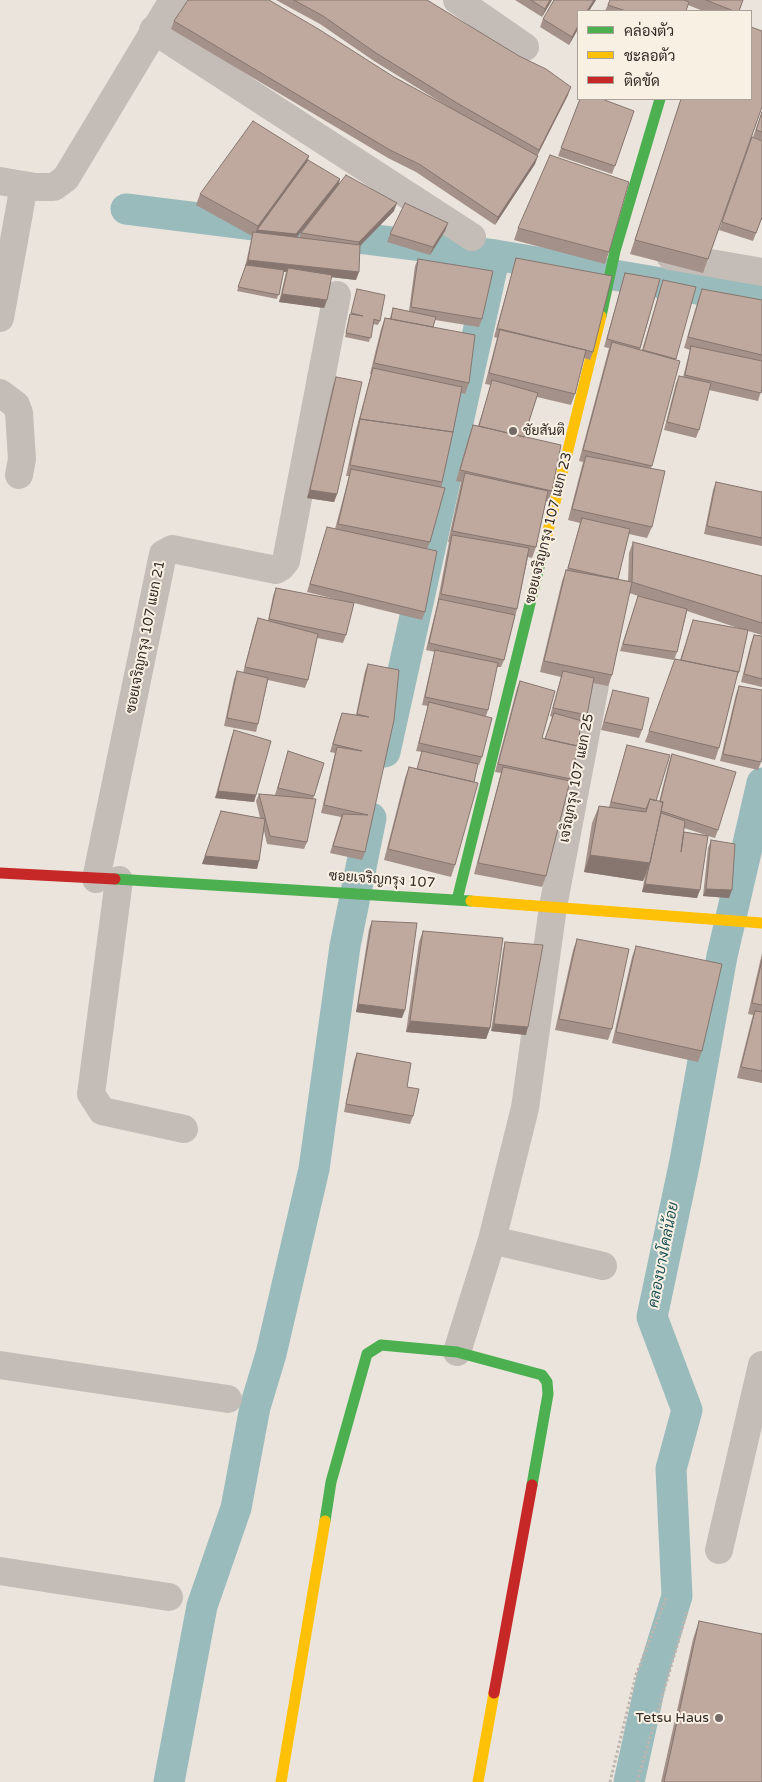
<!DOCTYPE html>
<html>
<head>
<meta charset="utf-8">
<style>
	body { margin:0 }
	#map { position:relative; width:762px; height:1782px; overflow:hidden; background:#ebe4dd; font-family:"Varela Round",Sarabun,sans-serif }
	canvas { display:block }
	.legend { position:absolute; left:577px; top:10px; width:175px; height:90px; box-sizing:border-box; background:#f9f0e4; border:1px solid #aaa198; margin:0; padding:6px 9px; list-style:none; font-size:15px; color:#342a26 }
	.legend li { display:flex; align-items:center; gap:10px; height:25px }
	.legend b { width:25px; border:1px solid #aaa198 }
</style>
</head>
<body>
<div id="map">
<canvas width="762" height="1782"></canvas>
<ul class="legend">
<li><b style="height:6px;background:#4caf50"></b>คล่องตัว</li>
<li><b style="height:6px;background:#ffc107"></b>ชะลอตัว</li>
<li><b style="height:6px;background:#c62828"></b>ติดขัด</li>
</ul>
</div>
<script>
const c = document.querySelector('canvas').getContext('2d');
c.lineJoin = 'round';
function shape(rows) {
  const path = new Path2D();
  for (const r of rows) {
    path.moveTo(r[0], r[1]);
    for (let i = 2; i < r.length; i += 2) path.lineTo(r[i], r[i + 1]);
  }
  return path;
}
function stroke(path, color, width, dash) {
  c.strokeStyle = color;
  c.lineWidth = width;
  c.lineCap = dash ? 'butt' : 'round';
  c.setLineDash(dash || []);
  c.stroke(path);
}
function fill(path, color) {
  c.fillStyle = color;
  c.fill(path, 'evenodd');
}
function label(font, color, halo, rows, align = 'center') {
  c.font = font + ' "Varela Round",Sarabun,sans-serif';
  c.lineWidth = 4;
  c.setLineDash([]);
  c.textBaseline = 'middle';
  c.strokeStyle = halo;
  c.fillStyle = color;
  for (const [text, x, y, turn = 0] of rows) {
    c.save();
    c.translate(x, y);
    c.rotate((+turn || 0) * Math.PI / 180);
    c.textAlign = isNaN(turn) ? turn : align;
    if (halo) c.strokeText(text, 0, 0);
    c.fillText(text, 0, 0);
    c.restore();
  }
}
stroke(shape([
	[126,209,495,255,762,300],
	[385,752,495,255],
	[169,1782,202,1606,236,1508,255,1407,271,1354,314,1169,345,946,371,818],
	[629,1782,652,1677,677,1596,671,1469,687,1410,652,1317,685,1161,722,956,762,783]
]), '#99bbbc', 31);
stroke(shape([
	[610,1782,636,1675,667,1596],
	[637,1782,687,1612]
]), '#bdb5af', 3, [2.5, 2.5]);
stroke(shape([
	[457,0,525,47],
	[153,30,472,237],
	[0,181,35,187,54,187,66,178,173,0],
	[670,256,762,272],
	[0,318,24,185],
	[0,393,16,405,19,413,22,459,19,475],
	[96,879,163,554,172,549,276,570,281,567,286,561,337,295],
	[119,880,91,1094,102,1111,184,1129],
	[492,1240,603,1266],
	[457,1352,492,1240,525,1108,553,907,602,648],
	[0,1365,228,1399],
	[719,1550,762,1365],
	[0,1571,169,1597]
]), '#c4bdb7', 28);
stroke(shape([
	[601,316,615,251,660,99],
	[115,879,471,901],
	[457,900,544,547],
	[325,1521,331,1482,367,1354,381,1345,457,1352,542,1375,547,1382,548,1394,532,1485]
]), '#4caf50', 11);
stroke(shape([
	[544,547,601,316],
	[471,901,762,923],
	[281,1782,325,1521],
	[478,1782,494,1693]
]), '#ffc107', 11);
stroke(shape([
	[0,873,115,879],
	[494,1693,532,1485]
]), '#c62828', 11);
fill(shape([
	[276,0,427,0,568,95,537,156,535,164,495,225,416,172,388,158,171,29,174,21,394,77,447,106,374,61,320,24],
	[515,0,552,0,542,17],
	[596,0,589,11,578,11,578,29,569,45,540,27,543,19],
	[610,0,743,0,739,11,703,11,688,5,686,11,605,11],
	[580,99,634,111,612,174,558,156],
	[681,99,751,99,762,107,703,273,630,254],
	[762,112,762,141,753,137],
	[752,137,762,218,753,241,719,230],
	[309,156,307,162,340,179,338,185,394,211,360,246,356,280,331,277,327,300,324,308,279,302,286,272,284,272,277,299,237,291,245,267,252,236,196,205,200,194],
	[316,213,301,233,299,238,297,237],
	[448,223,445,231,430,255,387,242,390,234],
	[518,228,609,252,605,264,514,240],
	[516,258,593,352,590,360,584,358,575,394,571,405,537,397,524,437,552,491,548,502,546,501,536,547,532,558,528,557,517,609,504,660,501,667,497,667,488,710,486,716,482,757,479,765,478,764,455,865,451,877,384,860,405,778,409,767,417,769,422,752,416,751,428,706,422,705,433,658,435,652,426,650,437,605,449,542,448,542,461,482,456,481,469,436,473,425,478,426,491,385,485,384,497,338,494,337],
	[418,259,482,319,479,327,435,320,433,327,469,383,465,394,461,393,430,542,427,549,425,612,422,620,354,603,346,635,343,643,317,638,308,680,305,688,268,680,258,724,256,732,224,726,234,679,237,671,243,673,255,626,258,618,268,621,273,596,276,588,347,602,307,592,327,527,335,529,349,476,346,476,356,430,371,374,370,374,381,329,385,318,390,318,393,308,409,311,415,266],
	[625,273,660,279,640,350,642,350,663,280,676,360,651,468,652,527,647,538,629,534,618,579,628,581,629,553,633,542,762,576,762,635,748,631,739,672,736,679,719,748,715,760,645,742,675,659,680,660,693,620,744,630,687,611,677,652,674,660,620,651,638,596,645,598,629,593,612,675,608,686,593,683,587,715,584,723,581,722,571,779,546,876,542,887,474,874,501,773,495,772,517,688,520,681,542,738,545,739,552,717,550,716,561,677,540,672,562,581,566,570,567,570,580,523,568,520,583,462,579,461,609,348,604,347],
	[357,289,380,321,378,325,373,324,369,342,345,337],
	[702,289,762,300,762,388,758,401,709,390,699,430,696,438,664,430,676,383,679,376,683,377,690,350,684,348,698,300],
	[336,377,337,494,334,502,307,498,333,385],
	[716,482,762,492,762,546,704,534,713,490],
	[754,635,762,636,762,687,741,682,751,643],
	[368,664,365,852,362,860,330,853,341,817,321,813,335,753,330,752,339,721,342,713,356,715,365,671],
	[739,686,761,762,758,770,720,761,736,694],
	[613,690,642,730,639,738,601,730],
	[234,730,256,795,254,802,215,798,231,738],
	[627,745,656,801,659,802,669,762,672,754,718,830,715,838,708,836,697,898,642,892,645,876,643,881,584,872,592,823,599,806,609,807],
	[684,828,706,835,684,832,683,837],
	[288,751,324,763,313,799,307,842,304,849,267,844,264,831,257,869,202,864,221,811,260,818,256,801,259,794,275,795],
	[711,840,729,898,703,896,708,848],
	[372,921,402,1018,356,1012,369,929],
	[423,931,490,1028,486,1039,406,1032,419,942],
	[577,939,612,1029,608,1040,555,1030,573,950],
	[505,942,526,1035,491,1031,503,950],
	[636,946,702,1051,698,1062,612,1043,632,957],
	[762,953,762,1083,737,1078,751,1022,753,1015,748,1014],
	[357,1053,413,1116,410,1124,344,1112,354,1061],
	[699,1621,762,1782,661,1782,693,1639]
]), '#a49189');
fill(shape([
	[550,0,552,0,542,17,545,9],
	[594,0,596,0,589,11,587,11],
	[578,26,578,29,569,45,572,37],
	[571,87,568,95,536,158,539,150],
	[309,156,305,167,340,179,338,187,293,242,254,237,258,226],
	[538,156,535,164,495,225,498,217],
	[397,203,394,211,356,250,359,242],
	[448,223,445,231,430,255,433,247],
	[248,260,359,272,356,280,287,272,288,268,286,272,245,267],
	[282,294,327,300,324,308,279,302],
	[310,490,337,494,334,502,307,498],
	[218,791,256,795,254,802,215,798],
	[590,855,650,863,643,881,584,872],
	[205,856,259,861,257,869,202,864],
	[645,884,700,890,697,898,642,892],
	[706,889,732,890,729,898,703,896],
	[358,1004,405,1010,402,1018,356,1012],
	[410,1021,490,1028,486,1039,406,1032],
	[494,1024,528,1027,526,1035,491,1031]
]), '#86766f');
const building = shape([
	[188,0,269,0,320,30,394,77,538,156,498,217,419,164,390,150,174,21,188,0],
	[294,0,427,0,519,56,546,69,571,87,539,150,457,103,376,53,323,16,294,0],
	[531,0,550,0,545,9,531,0],
	[554,0,594,0,587,11,578,11,578,26,572,37,543,19,554,0],
	[610,0,684,0,689,2,686,11,626,11,608,5,610,0],
	[706,0,743,0,739,11,734,11,706,0],
	[751,27,762,31,762,107,708,259,635,240,681,99,751,99,751,27],
	[580,99,602,99,634,111,615,166,561,148,580,99],
	[762,112,762,132,756,130,762,112],
	[253,121,309,156,258,226,200,194,253,121],
	[752,137,762,141,762,217,756,233,722,222,752,137],
	[550,155,629,182,609,252,518,228,550,155],
	[308,160,340,179,296,234,257,230,308,160],
	[346,175,397,203,359,242,301,233,346,175],
	[405,203,448,223,433,247,390,234,405,203],
	[253,232,360,245,359,272,248,260,253,232],
	[516,258,612,276,593,352,497,329,516,258],
	[418,259,493,271,482,319,411,307,418,259],
	[246,265,284,270,279,295,238,287,246,265],
	[288,268,332,275,327,300,282,294,288,268],
	[625,273,660,279,640,348,607,339,625,273],
	[663,280,696,287,676,359,643,350,663,280],
	[357,289,385,295,380,321,374,319,371,338,346,333,350,314,363,316,351,313,357,289],
	[702,289,762,300,762,355,688,337,702,289],
	[393,308,436,317,433,327,391,319,393,308],
	[385,318,475,335,469,383,374,363,385,318],
	[500,329,586,350,575,394,489,373,500,329],
	[612,342,680,361,652,466,583,450,612,342],
	[691,346,762,361,762,388,761,393,685,375,691,346],
	[373,368,462,387,453,432,360,419,359,422,373,368],
	[679,376,711,383,699,430,667,422,679,376],
	[336,377,362,382,337,494,310,490,336,377],
	[492,380,538,393,524,437,479,426,492,380],
	[360,419,453,432,442,482,350,465,360,419],
	[473,425,561,445,552,491,460,470,473,425],
	[586,456,665,471,652,527,572,509,586,456],
	[351,469,445,488,430,542,338,524,351,469],
	[465,473,548,491,536,547,452,531,465,473],
	[716,482,762,492,762,538,707,526,716,482],
	[582,518,630,529,618,579,603,576,568,568,582,518],
	[327,527,437,551,425,612,310,584,327,527],
	[452,535,529,548,517,609,441,594,452,535],
	[633,542,762,576,762,623,632,582,633,542],
	[566,570,632,582,612,675,544,661,566,570],
	[276,588,354,603,346,635,269,619,276,588],
	[638,596,687,609,677,652,623,644,638,596],
	[439,599,515,615,504,660,429,643,439,599],
	[258,618,318,634,308,680,245,667,258,618],
	[693,620,748,630,739,672,681,660,693,620],
	[754,635,762,636,762,679,744,674,754,635],
	[435,650,498,663,488,710,425,697,435,650],
	[675,659,738,672,719,748,649,731,675,659],
	[368,664,399,670,394,720,365,852,333,846,343,814,368,815,324,805,337,747,362,751,333,744,342,713,369,717,357,714,368,664],
	[237,671,268,678,258,724,227,718,237,671],
	[563,671,594,678,587,715,553,708,563,671],
	[520,681,555,691,542,738,578,746,571,779,498,764,520,681],
	[739,686,762,690,762,757,761,762,723,754,739,686],
	[613,690,649,698,642,730,604,722,613,690],
	[429,702,492,718,482,757,419,743,429,702],
	[554,713,582,721,577,746,545,739,554,713],
	[234,730,271,741,256,795,218,791,234,730],
	[627,745,670,755,656,801,650,799,646,809,611,802,627,745],
	[288,751,324,763,314,796,278,788,288,751],
	[422,751,478,764,474,782,417,769,422,751],
	[672,754,736,772,718,830,661,811,663,802,660,802,672,754],
	[409,767,478,783,455,865,388,849,409,767],
	[503,767,570,781,546,876,478,863,503,767],
	[259,794,316,799,307,842,270,836,259,794],
	[650,799,663,802,650,863,590,855,599,806,646,812,650,799],
	[221,811,265,819,259,861,205,856,221,811],
	[661,813,685,821,681,852,684,832,708,836,700,890,645,884,661,813],
	[711,840,735,844,732,890,706,889,711,840],
	[372,921,417,923,405,1010,358,1004,372,921],
	[423,931,503,938,490,1028,410,1021,423,931],
	[577,939,629,949,612,1029,559,1019,577,939],
	[505,942,543,945,528,1027,494,1024,505,942],
	[636,946,722,964,702,1051,616,1032,636,946],
	[762,960,762,1005,752,1003,762,960],
	[755,1011,762,1012,762,1071,741,1067,755,1011],
	[357,1053,411,1063,407,1087,419,1089,413,1116,346,1104,357,1053],
	[699,1621,762,1634,762,1782,664,1782,699,1621]
]);
fill(building, '#bfa99f');
stroke(building, '#86766f', 1);
for (const [x, y, r, color] of [
	[513,431,5,"#746b66"],
	[719,1718,5,"#746b66"]
]) {
  const dot = new Path2D();
  dot.arc(x, y, r, 0, 2 * Math.PI);
  c.fillStyle = color;
  c.fill(dot);
  stroke(dot, '#f9f0e4', 2);
}
label('14px', '#342a26', '#f9f0e4', [
	["ชัยสันติ",523,431],
	["Tetsu Haus",709,1718,"right"]
], 'left');
label('14px', '#342a26', '#f9f0e4', [
	["ซอยเจริญกรุง 107 แยก 23",549,528,-76],
	["ซอยเจริญกรุง 107 แยก 21",146,637,-79],
	["เจริญกรุง 107 แยก 25",577,778,-79],
	["ซอยเจริญกรุง 107",382,880,4]
]);
label('italic 15px', '#1b5055', '#f9f0e4', [
	["คลองบางโคล่น้อย",664,1255,-79]
]);
</script>
</body>
</html>
